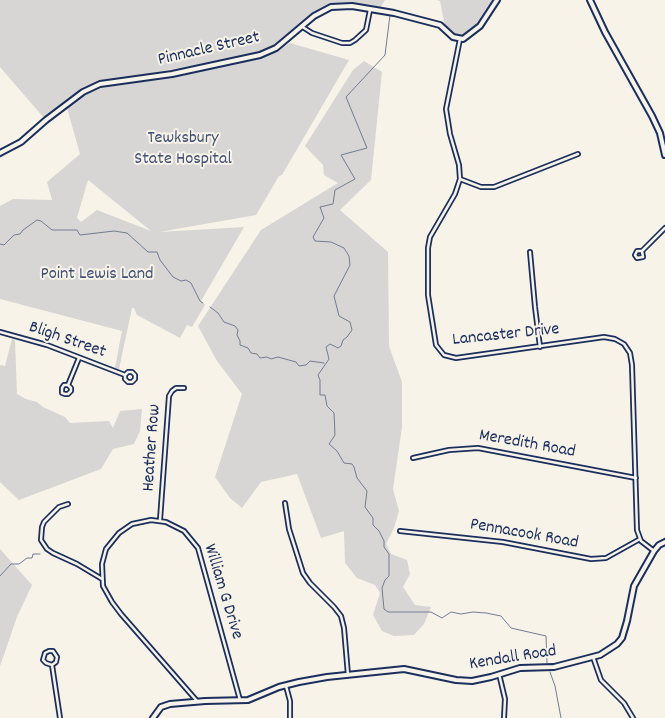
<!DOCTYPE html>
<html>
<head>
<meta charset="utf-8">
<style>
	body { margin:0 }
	canvas { display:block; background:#f7f3e8 }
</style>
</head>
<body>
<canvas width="665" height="718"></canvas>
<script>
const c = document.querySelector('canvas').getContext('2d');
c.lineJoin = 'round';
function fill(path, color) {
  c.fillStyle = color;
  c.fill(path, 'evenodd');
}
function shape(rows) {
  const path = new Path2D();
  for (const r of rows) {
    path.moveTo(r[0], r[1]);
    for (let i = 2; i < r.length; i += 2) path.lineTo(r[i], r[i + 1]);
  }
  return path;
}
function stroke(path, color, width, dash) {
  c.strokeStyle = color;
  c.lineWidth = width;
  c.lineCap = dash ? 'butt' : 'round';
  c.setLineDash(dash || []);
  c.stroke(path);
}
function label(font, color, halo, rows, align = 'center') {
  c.font = font + ' Dekko,sans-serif';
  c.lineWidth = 4;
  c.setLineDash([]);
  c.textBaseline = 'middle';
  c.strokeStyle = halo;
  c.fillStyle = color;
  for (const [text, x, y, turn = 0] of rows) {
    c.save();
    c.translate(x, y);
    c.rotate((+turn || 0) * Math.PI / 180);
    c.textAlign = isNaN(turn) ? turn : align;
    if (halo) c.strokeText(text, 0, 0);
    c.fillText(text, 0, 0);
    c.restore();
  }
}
fill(shape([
	[0,0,385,0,379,10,343,4,326,7,307,18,280,44,254,54,108,81,88,88,44,118,0,67],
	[437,0,493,0,475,28,467,34,460,36,452,34,445,27,440,1],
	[290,43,349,60,282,175,279,176,256,215,159,232,244,227,201,301,205,305,192,327,187,325,180,338,137,315,134,308,132,308,119,369,115,368,122,331,0,299,0,206,13,199,52,200,47,182,80,154,67,108,87,94,107,86,107,84,255,58,276,52],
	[88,180,151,231,97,210,81,222,77,218],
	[364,61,382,72,371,180,340,210,388,252,389,346,402,382,402,427,393,489,399,511,394,528,386,544,391,554,407,560,410,574,403,587,415,605,431,607,424,624,414,635,394,636,382,631,373,615,380,593,375,585,357,578,345,563,344,531,321,538,297,474,261,482,242,508,230,498,215,477,242,394,217,361,198,326,261,230,338,183,324,175,323,165,305,146,353,70],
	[12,339,15,340,17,394,26,399,37,402,43,407,65,417,70,423,109,421,113,428,120,411,142,409,140,431,134,444,113,449,101,469,19,500,0,482,0,365,5,366],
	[0,549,32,585,17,617,0,666]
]), '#d7d6d4');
stroke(shape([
	[390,15,385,55,346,97,367,148,341,155,355,179,335,190,333,204,320,207,324,218,313,237,315,241,331,242,344,248,349,256,350,265,334,296,339,316,350,322,352,330,347,337,343,340,341,346,338,348,330,344,326,347,329,359,318,375,320,380,320,395,325,395,327,406,334,413,335,435,329,444,337,451,344,463,352,464,354,467,357,478,367,491,365,507,373,518,373,525,379,531,384,541,384,547,389,554,389,576,385,580,382,588,384,609,388,612,431,612,442,618,451,612,461,614,473,612,486,613,501,616,511,628,546,636,547,663],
	[0,244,4,245,14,235,20,234,23,230,37,220,41,221,52,230,77,230,80,235,114,231,127,233,148,252,157,252,160,260,173,277,181,281,186,280,191,283,200,301,203,303],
	[210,307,218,313,224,322,235,326,238,330,237,335,240,341,240,345,248,348,251,353,257,354,260,358,267,357,271,359,278,357,296,362,299,366,306,365,310,361,324,363],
	[0,576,11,564,19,564,27,558,32,558,33,554,40,554],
	[550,672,555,686,561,718]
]), '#727c95', 1);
const street = shape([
	[301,26,312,33,342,43,350,43,355,40,366,30,370,10],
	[460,39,446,109,450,134,459,165,460,179,455,194,430,237,428,248,428,295,436,345,444,355,456,358,604,337,615,339,624,344,630,353,632,365,637,530,641,541,654,551],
	[460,179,481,187,494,187,578,154],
	[642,251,643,257,637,258,635,255,637,251,642,251,665,228],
	[530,252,535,307,540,347],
	[0,332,47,345,125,375,128,372,132,372,135,375,135,379,132,382,128,382,125,379,125,375],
	[68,385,71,388,71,391,68,394,65,394,62,393,62,388,64,385,68,385,79,358],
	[413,458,449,450,478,448,636,478],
	[285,503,289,529,303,573,310,583,334,607,341,616,344,628,348,675],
	[68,504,59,507,44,522,42,527,41,540,47,549,53,553,77,564,102,579],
	[160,520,169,396,172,391,176,388,184,388],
	[400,531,503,542,591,559,606,558,640,539],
	[593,657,601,680,624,703,633,718],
	[52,665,46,663,43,660,45,653,49,651,53,651,57,657,56,662,52,665,60,718],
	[499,674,505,699,504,718],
	[286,686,290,701,290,718],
	[197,701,121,614,112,602,103,586,102,564,106,549,119,533,132,524,151,520,166,522,184,531,198,548,240,700]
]);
const secondary = shape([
	[590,0,605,32,652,116,660,133,665,155],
	[0,153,21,142,46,120,83,92,100,84,172,74,260,55,276,48,314,16,331,7,352,6,394,13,440,25,453,37,463,39,480,26,497,0],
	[153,718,161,707,170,704,205,701,248,700,279,687,299,682,327,677,404,669,456,680,472,681,491,677,520,668,554,667,600,655,617,644,622,638,627,621,634,586,654,551,659,545,665,542]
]);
stroke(street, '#1b2f5e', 6);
stroke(secondary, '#1b2f5e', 8);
stroke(street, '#f7f3e8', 2.5);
stroke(secondary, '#f7f3e8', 4);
label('18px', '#1b2f5e', '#f7f3e8', [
	["Pinnacle Street",209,50,-13],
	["Lancaster Drive",506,336,-6],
	["Bligh Street",67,341,19],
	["Meredith Road",527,445,10],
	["Heather Row",153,448,-86],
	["Pennacook Road",524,535,10],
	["William G Drive",222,592,73],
	["Kendall Road",513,659,-9]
]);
label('18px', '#415076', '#f7f3e8', [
	["Tewksbury",183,140],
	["State Hospital",183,161],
	["Point Lewis Land",97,276]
]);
</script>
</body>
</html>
